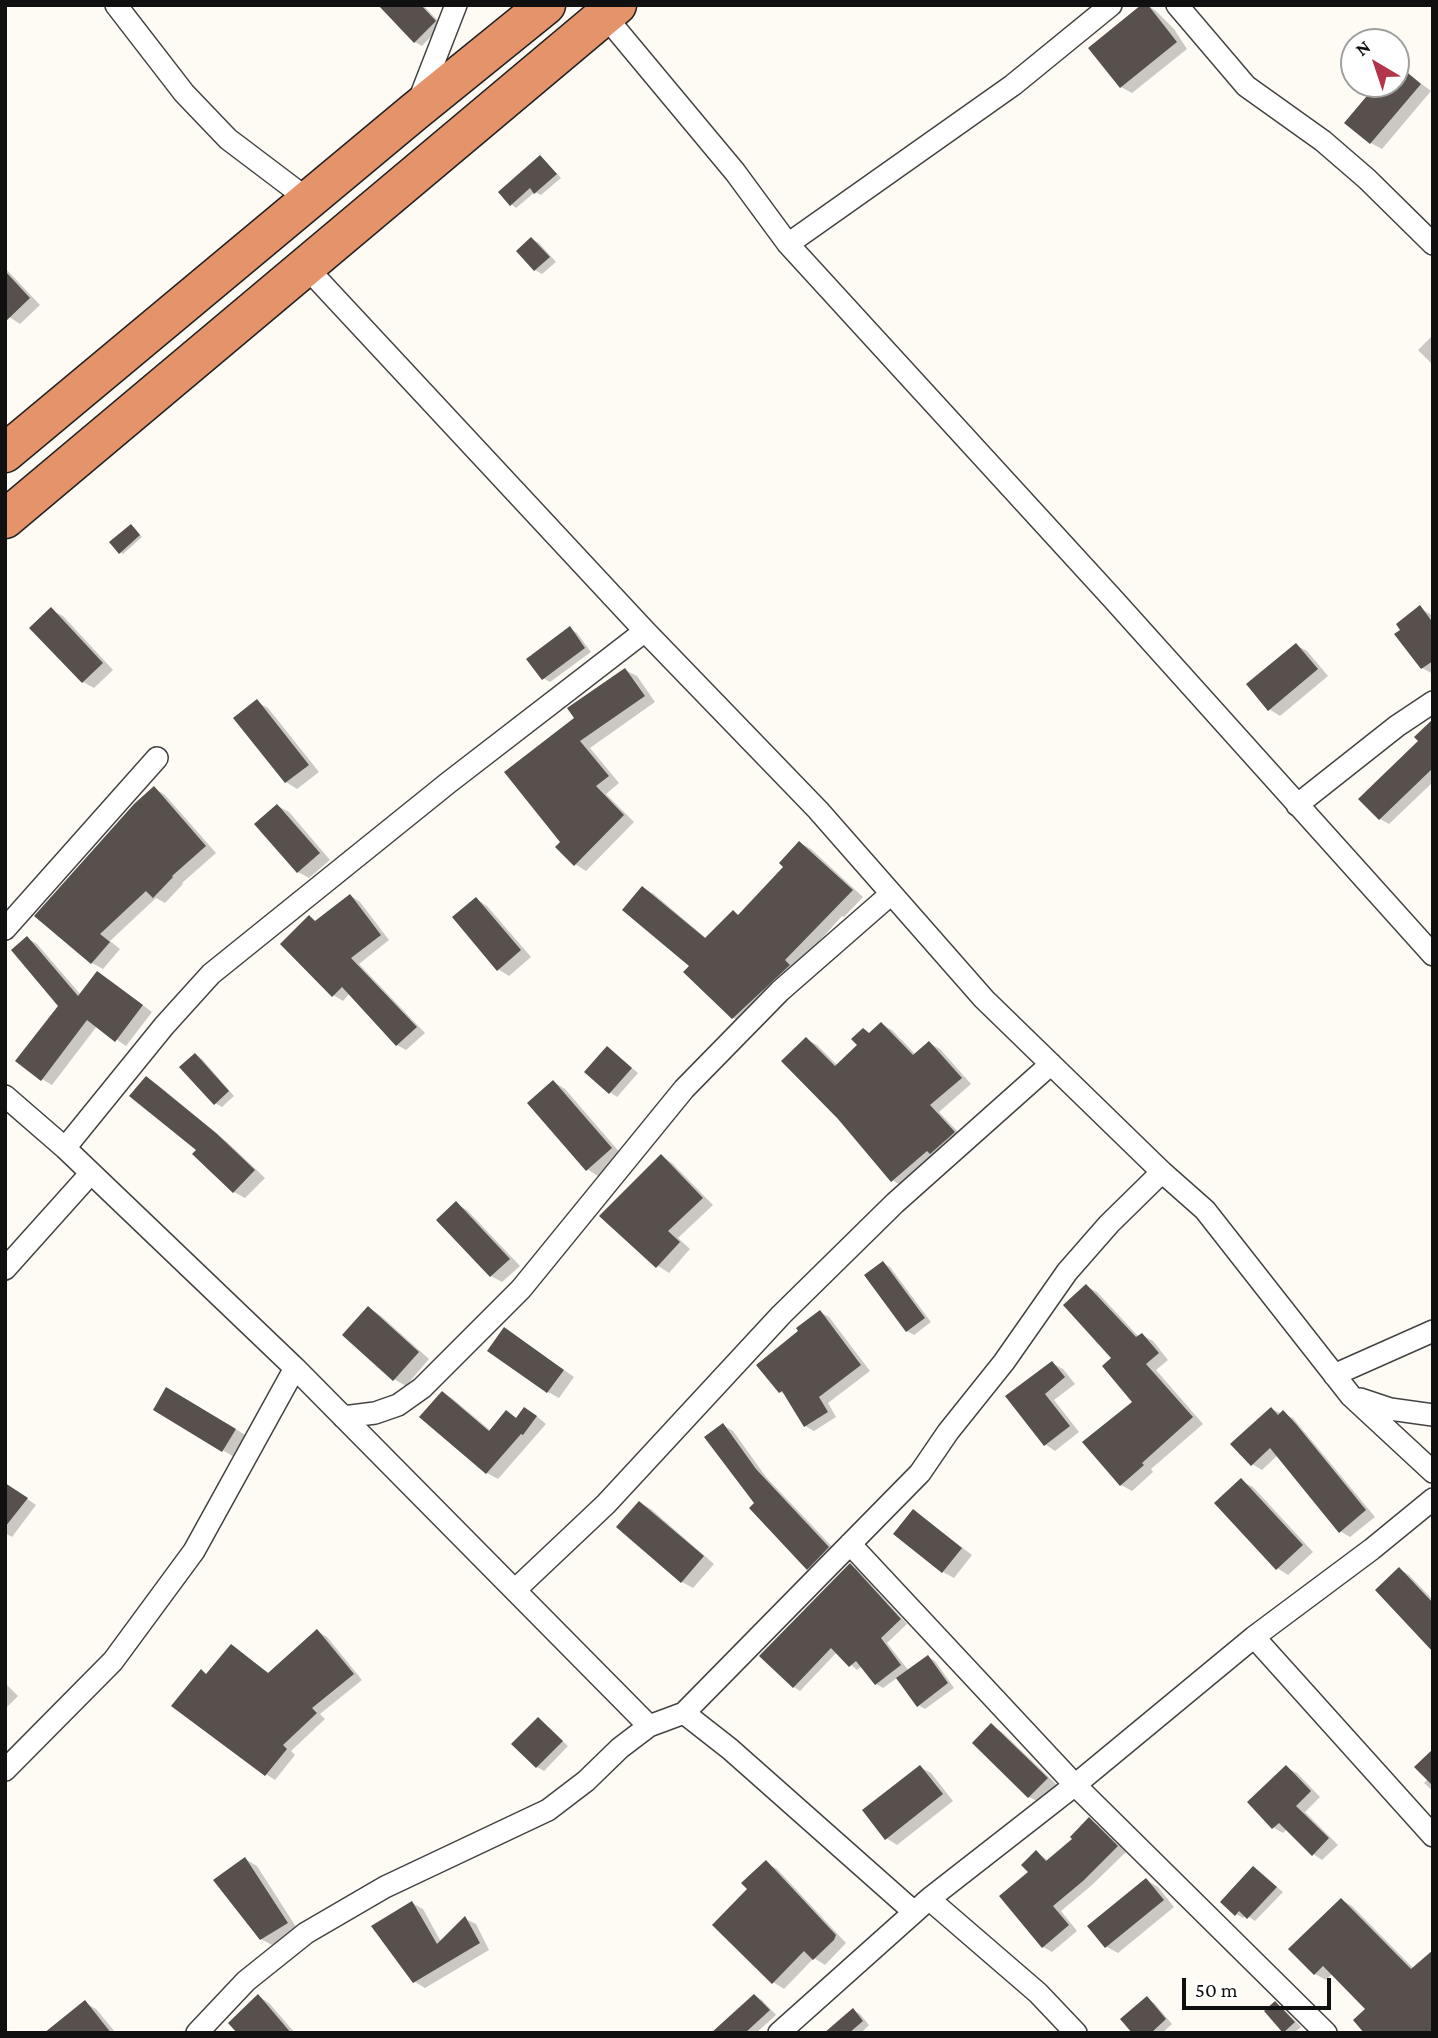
<!DOCTYPE html>
<html>
<head>
<meta charset="utf-8">
<style>
	body { margin:0 }
	#map { position:relative; width:1438px; height:2038px; overflow:hidden; background:#fefbf4; font-family:"Crimson Pro",serif }
	canvas { display:block }
	.frame { position:absolute; inset:0; border:7px solid #101010; pointer-events:none }
	.north { position:absolute; left:1340px; top:28px; width:70px; height:70px; box-sizing:border-box; background:#fff; border:2px solid #9f9f9f; border-radius:50%; rotate:321deg; font-size:19px; font-weight:700; line-height:28px; text-align:center; color:#101010 }
	.north::after { content:''; display:block; margin:auto; width:24px; height:32px; background:#b2354b; clip-path:polygon(50% 0,100% 100%,50% 72%,0 100%) }
	.scale { position:absolute; left:1182px; top:1978px; width:149px; height:32px; box-sizing:border-box; border:4px solid #101010; border-top:0; padding-left:9px; font-size:21px; line-height:24px; white-space:nowrap; color:#101010; -webkit-text-stroke:5px #fff; paint-order:stroke }
</style>
</head>
<body>
<div id="map">
<canvas width="1438" height="2038"></canvas>
<div class="frame"></div>
<div class="north">N</div>
<div class="scale">50 m</div>
</div>
<script>
const c = document.querySelector('canvas').getContext('2d');
c.lineJoin = 'round';
function fill(path, color) {
  c.fillStyle = color;
  c.fill(path, 'evenodd');
}
function shape(rows) {
  const path = new Path2D();
  for (const r of rows) {
    path.moveTo(r[0], r[1]);
    for (let i = 2; i < r.length; i += 2) path.lineTo(r[i], r[i + 1]);
  }
  return path;
}
function stroke(path, color, width, dash) {
  c.strokeStyle = color;
  c.lineWidth = width;
  c.lineCap = dash ? 'butt' : 'round';
  c.setLineDash(dash || []);
  c.stroke(path);
}
fill(shape([
	[383,5,423,5,442,25,422,46,415,42],
	[1147,5,1156,11,1174,29,1187,49,1132,93,1121,87],
	[1396,65,1431,91,1382,149,1371,143,1379,84,1396,84],
	[541,157,561,178,541,195,535,192,516,208,511,204],
	[532,239,539,243,556,262,542,274,535,270,519,251],
	[5,268,40,305,20,324,5,314],
	[1433,335,1433,365,1418,350],
	[134,527,142,537,123,554,120,552],
	[1420,608,1433,616,1433,674,1422,668],
	[51,610,63,616,113,670,94,688,83,682],
	[570,629,577,633,591,652,550,682,543,678],
	[1296,645,1307,651,1328,676,1280,716,1269,709],
	[625,670,637,676,655,702,590,748,619,783,606,794,634,822,586,871,575,864,563,842,576,718],
	[257,702,268,708,319,772,297,789,286,782,236,719],
	[1433,724,1433,782,1389,824,1380,819,1420,741],
	[154,788,165,795,216,853,182,883,183,884,165,903,156,898,110,941,120,949,103,969,92,963,36,916],
	[278,806,289,812,330,860,309,878,298,872],
	[800,843,811,849,863,897,844,917,842,916,745,1024,733,1018,692,966,643,888,654,894,707,939,733,912,739,916,785,867],
	[351,896,360,902,389,940,359,964,425,1033,406,1050,397,1045,350,993,343,1001,333,995,309,917,317,922],
	[476,899,487,906,531,957,509,976,498,969],
	[27,938,37,944,81,995,108,979,152,1012,126,1046,97,1026,52,1085,42,1079,60,1006],
	[881,1024,892,1030,916,1055,929,1043,940,1049,971,1084,939,1112,965,1139,902,1186,892,1180,806,1039,817,1045,838,1066],
	[608,1048,638,1073,617,1097,610,1092],
	[195,1055,202,1059,234,1096,222,1107,215,1103],
	[147,1078,158,1085,227,1142,265,1178,245,1198,234,1192,198,1150],
	[554,1082,565,1089,622,1155,598,1176,587,1169],
	[661,1156,672,1163,713,1205,678,1238,690,1249,669,1273,658,1266],
	[456,1204,467,1210,520,1266,502,1282,491,1276],
	[883,1263,890,1267,931,1322,914,1335,907,1331],
	[1086,1286,1097,1292,1139,1337,1142,1335,1153,1341,1168,1360,1156,1370,1203,1424,1151,1469,1153,1472,1132,1491,1121,1485,1134,1402,1114,1358],
	[369,1308,380,1315,429,1359,406,1386,394,1379],
	[820,1312,829,1317,870,1371,828,1403,836,1417,814,1431,805,1426,786,1395,781,1392,759,1365],
	[515,1336,574,1377,559,1398,548,1392],
	[1052,1363,1063,1369,1075,1384,1054,1400,1079,1432,1055,1451,1045,1444,1008,1396],
	[167,1389,247,1436,234,1457,155,1409],
	[443,1393,453,1399,491,1431,506,1412,518,1419,535,1415,546,1424,498,1479,487,1473,422,1417],
	[1271,1409,1293,1418,1375,1517,1350,1537,1340,1531,1278,1455,1262,1470,1252,1464],
	[723,1425,733,1431,766,1477,838,1553,817,1574,808,1568,756,1503],
	[1241,1481,1253,1487,1313,1552,1288,1575,1277,1568],
	[5,1484,36,1505,12,1537,5,1533],
	[640,1503,651,1509,714,1564,693,1588,682,1582],
	[914,1511,972,1555,954,1578,943,1572],
	[850,1565,857,1569,907,1624,887,1643,909,1671,928,1657,935,1661,954,1688,925,1709,918,1705,897,1678,883,1688,876,1684,862,1666,857,1670,837,1652,800,1691,794,1687],
	[1399,1569,1409,1575,1433,1600,1433,1646],
	[317,1631,327,1637,362,1680,320,1714,325,1719,291,1751,295,1755,275,1780,266,1774,207,1675,231,1646,270,1674],
	[5,1683,18,1696,5,1709],
	[538,1719,568,1746,544,1771,537,1767],
	[991,1726,1002,1732,1058,1786,1041,1803,1029,1797,974,1743],
	[1433,1751,1433,1791,1424,1783,1428,1779],
	[920,1767,931,1773,953,1801,897,1845,886,1838],
	[1287,1768,1297,1773,1320,1797,1305,1812,1338,1845,1322,1860,1313,1854,1287,1829,1283,1833,1274,1828],
	[1089,1820,1098,1825,1126,1852,1092,1885,1061,1911,1077,1931,1052,1952,1043,1947,1030,1872,1036,1852,1049,1861,1075,1839],
	[245,1859,257,1866,298,1930,272,1945,261,1939],
	[766,1863,777,1869,846,1943,825,1965,814,1958,784,1989,773,1982,749,1889],
	[1254,1868,1283,1892,1255,1921,1246,1915,1243,1918,1236,1914,1223,1902],
	[1146,1880,1158,1887,1174,1907,1118,1953,1107,1947,1090,1926],
	[1341,1900,1352,1906,1414,1969,1368,2010,1333,1973,1326,1980,1315,1974],
	[412,1903,423,1909,441,1942,466,1919,476,1924,489,1950,425,1988,415,1982],
	[258,1996,269,2003,295,2033,240,2033],
	[755,1996,762,2000,776,2015,756,2033,713,2033],
	[1147,1999,1154,2003,1172,2024,1162,2033,1135,2033],
	[85,2003,96,2009,116,2033,51,2033],
	[1275,2003,1282,2007,1301,2027,1294,2033,1284,2031],
	[853,2010,860,2014,869,2025,861,2033,831,2033]
]), '#0003');
fill(shape([
	[378,5,421,5,436,21,414,43],
	[1141,5,1148,5,1177,42,1120,88,1088,48],
	[1396,63,1421,84,1370,144,1344,123,1377,84,1396,84],
	[540,155,557,174,534,194,530,188,510,206,498,192],
	[531,237,550,257,534,271,516,251],
	[5,271,30,298,5,322],
	[131,524,140,535,119,554,109,542],
	[1420,605,1433,623,1433,661,1421,669,1394,634,1400,630,1396,624],
	[51,607,103,663,82,683,29,628],
	[570,626,585,648,542,680,526,659],
	[1296,643,1318,669,1268,711,1246,684],
	[625,668,645,696,580,741,609,776,596,786,624,815,574,866,555,847,560,842,504,772,574,718,567,708],
	[257,699,309,765,285,783,233,718],
	[1433,719,1433,768,1379,820,1358,799,1418,741,1414,737],
	[154,786,206,846,172,876,173,877,153,898,146,891,100,934,110,942,91,964,34,916,134,804],
	[277,804,320,853,297,873,254,824],
	[799,841,853,890,785,960,790,965,732,1019,683,972,689,966,622,910,642,886,705,938,733,910,738,915,783,867,779,863],
	[350,894,381,935,351,958,417,1027,396,1046,342,987,332,997,280,944,309,915,315,921],
	[476,897,521,950,497,971,452,917],
	[27,936,78,996,97,971,143,1005,115,1042,87,1020,41,1081,15,1061,58,1006,11,950],
	[881,1022,913,1055,929,1041,962,1078,930,1105,955,1132,930,1154,927,1151,891,1182,838,1119,781,1061,806,1037,835,1066,857,1045,851,1039,863,1028,869,1033],
	[607,1046,632,1068,609,1094,584,1072],
	[195,1053,229,1091,214,1105,179,1067],
	[146,1076,216,1133,255,1170,233,1193,192,1154,196,1150,129,1096],
	[553,1080,612,1148,586,1171,527,1103],
	[661,1154,703,1198,668,1231,680,1242,656,1268,599,1216],
	[456,1201,510,1259,490,1277,436,1220],
	[883,1261,925,1318,906,1332,864,1275],
	[1086,1284,1136,1337,1142,1333,1159,1353,1146,1364,1193,1417,1142,1463,1144,1465,1120,1486,1082,1442,1132,1402,1102,1366,1111,1358,1063,1305],
	[368,1306,419,1352,393,1381,342,1335],
	[820,1310,861,1365,819,1397,828,1412,804,1427,782,1391,779,1393,756,1365,798,1331,796,1328],
	[504,1327,564,1370,547,1393,487,1351],
	[1052,1361,1065,1377,1045,1394,1070,1426,1044,1446,1005,1396],
	[166,1387,236,1429,222,1452,153,1410],
	[442,1391,489,1431,506,1410,516,1418,524,1407,537,1416,523,1435,521,1434,486,1474,419,1417],
	[1271,1407,1278,1415,1283,1410,1296,1424,1366,1510,1339,1533,1270,1448,1251,1466,1230,1444],
	[723,1423,756,1469,829,1547,807,1570,749,1508,754,1503,704,1437],
	[1241,1478,1303,1545,1276,1570,1214,1503],
	[5,1483,28,1498,5,1527],
	[639,1501,704,1556,681,1583,616,1527],
	[913,1509,962,1548,942,1573,893,1534],
	[850,1563,901,1619,881,1638,901,1665,875,1685,856,1661,849,1667,831,1648,793,1688,759,1656],
	[1399,1567,1433,1603,1433,1652,1375,1590],
	[317,1629,354,1674,312,1708,317,1713,283,1745,287,1749,265,1776,171,1706,201,1669,206,1674,231,1644,268,1673],
	[928,1655,948,1683,917,1707,896,1678],
	[538,1717,563,1741,536,1768,511,1744],
	[991,1723,1048,1778,1028,1798,972,1743],
	[1433,1749,1433,1786,1414,1767],
	[920,1765,943,1794,885,1840,862,1810],
	[1286,1765,1311,1791,1296,1806,1329,1838,1312,1856,1279,1823,1272,1829,1247,1802],
	[1089,1817,1118,1846,1083,1881,1053,1906,1069,1925,1042,1948,999,1896,1028,1872,1021,1865,1036,1850,1046,1861,1072,1839,1070,1837],
	[245,1857,288,1923,260,1940,213,1880],
	[766,1860,836,1935,834,1940,813,1960,804,1951,772,1984,712,1925,747,1889,741,1883],
	[1253,1866,1277,1887,1247,1919,1239,1911,1235,1916,1220,1902],
	[1146,1878,1164,1900,1105,1948,1087,1926],
	[1341,1898,1411,1969,1433,1950,1433,2033,1364,2033,1353,2020,1365,2009,1323,1966,1314,1975,1288,1949],
	[412,1901,437,1944,465,1916,480,1943,413,1983,371,1926],
	[258,1994,291,2033,237,2033,228,2023],
	[754,1994,770,2010,745,2033,711,2033],
	[1147,1996,1166,2019,1151,2033,1132,2033,1120,2019],
	[85,2000,111,2033,44,2033],
	[1275,2001,1295,2022,1283,2033,1264,2011],
	[853,2008,863,2021,849,2033,824,2033]
]), '#57504d');
const street = shape([
	[116,5,184,93,228,139,310,201],
	[1177,5,1246,86,1323,141,1367,179,1433,244],
	[605,16,735,172,788,244,1113,599,1433,955],
	[419,100,456,5],
	[788,244,1013,85,1111,5],
	[307,268,645,631,818,810,984,999,1162,1172],
	[1297,805,1397,726,1433,702],
	[5,929,157,758],
	[5,1096,65,1148,295,1368,649,1726],
	[65,1148,164,1026,211,974,448,783,645,631],
	[5,1269,91,1173],
	[1334,1375,1433,1331],
	[1360,1399,1390,1409,1433,1415],
	[343,1417,375,1413,398,1405,422,1388,521,1289,684,1089,780,991,891,894],
	[850,1544,1075,1785,1326,2033],
	[515,1590,606,1504,781,1315,895,1203,1051,1064],
	[1254,1637,1433,1836],
	[684,1713,920,1473,948,1432,1004,1362,1067,1272,1109,1224,1162,1172,1205,1210,1351,1396,1433,1472],
	[5,1770,113,1661,194,1551,295,1368],
	[929,1899,1038,1993,1076,2033],
	[197,2033,246,1981,306,1933,385,1887,548,1810,586,1781,620,1748,649,1726,684,1713,730,1749,914,1912],
	[779,2033,929,1899,1075,1785,1254,1637,1372,1549,1433,1499]
]);
const highway = shape([
	[5,453,414,112,546,5],
	[5,519,617,5]
]);
stroke(street, '#434343', 24);
stroke(highway, '#212121', 41);
stroke(street, '#fff', 21);
stroke(highway, '#e5936a', 38);
</script>
</body>
</html>
